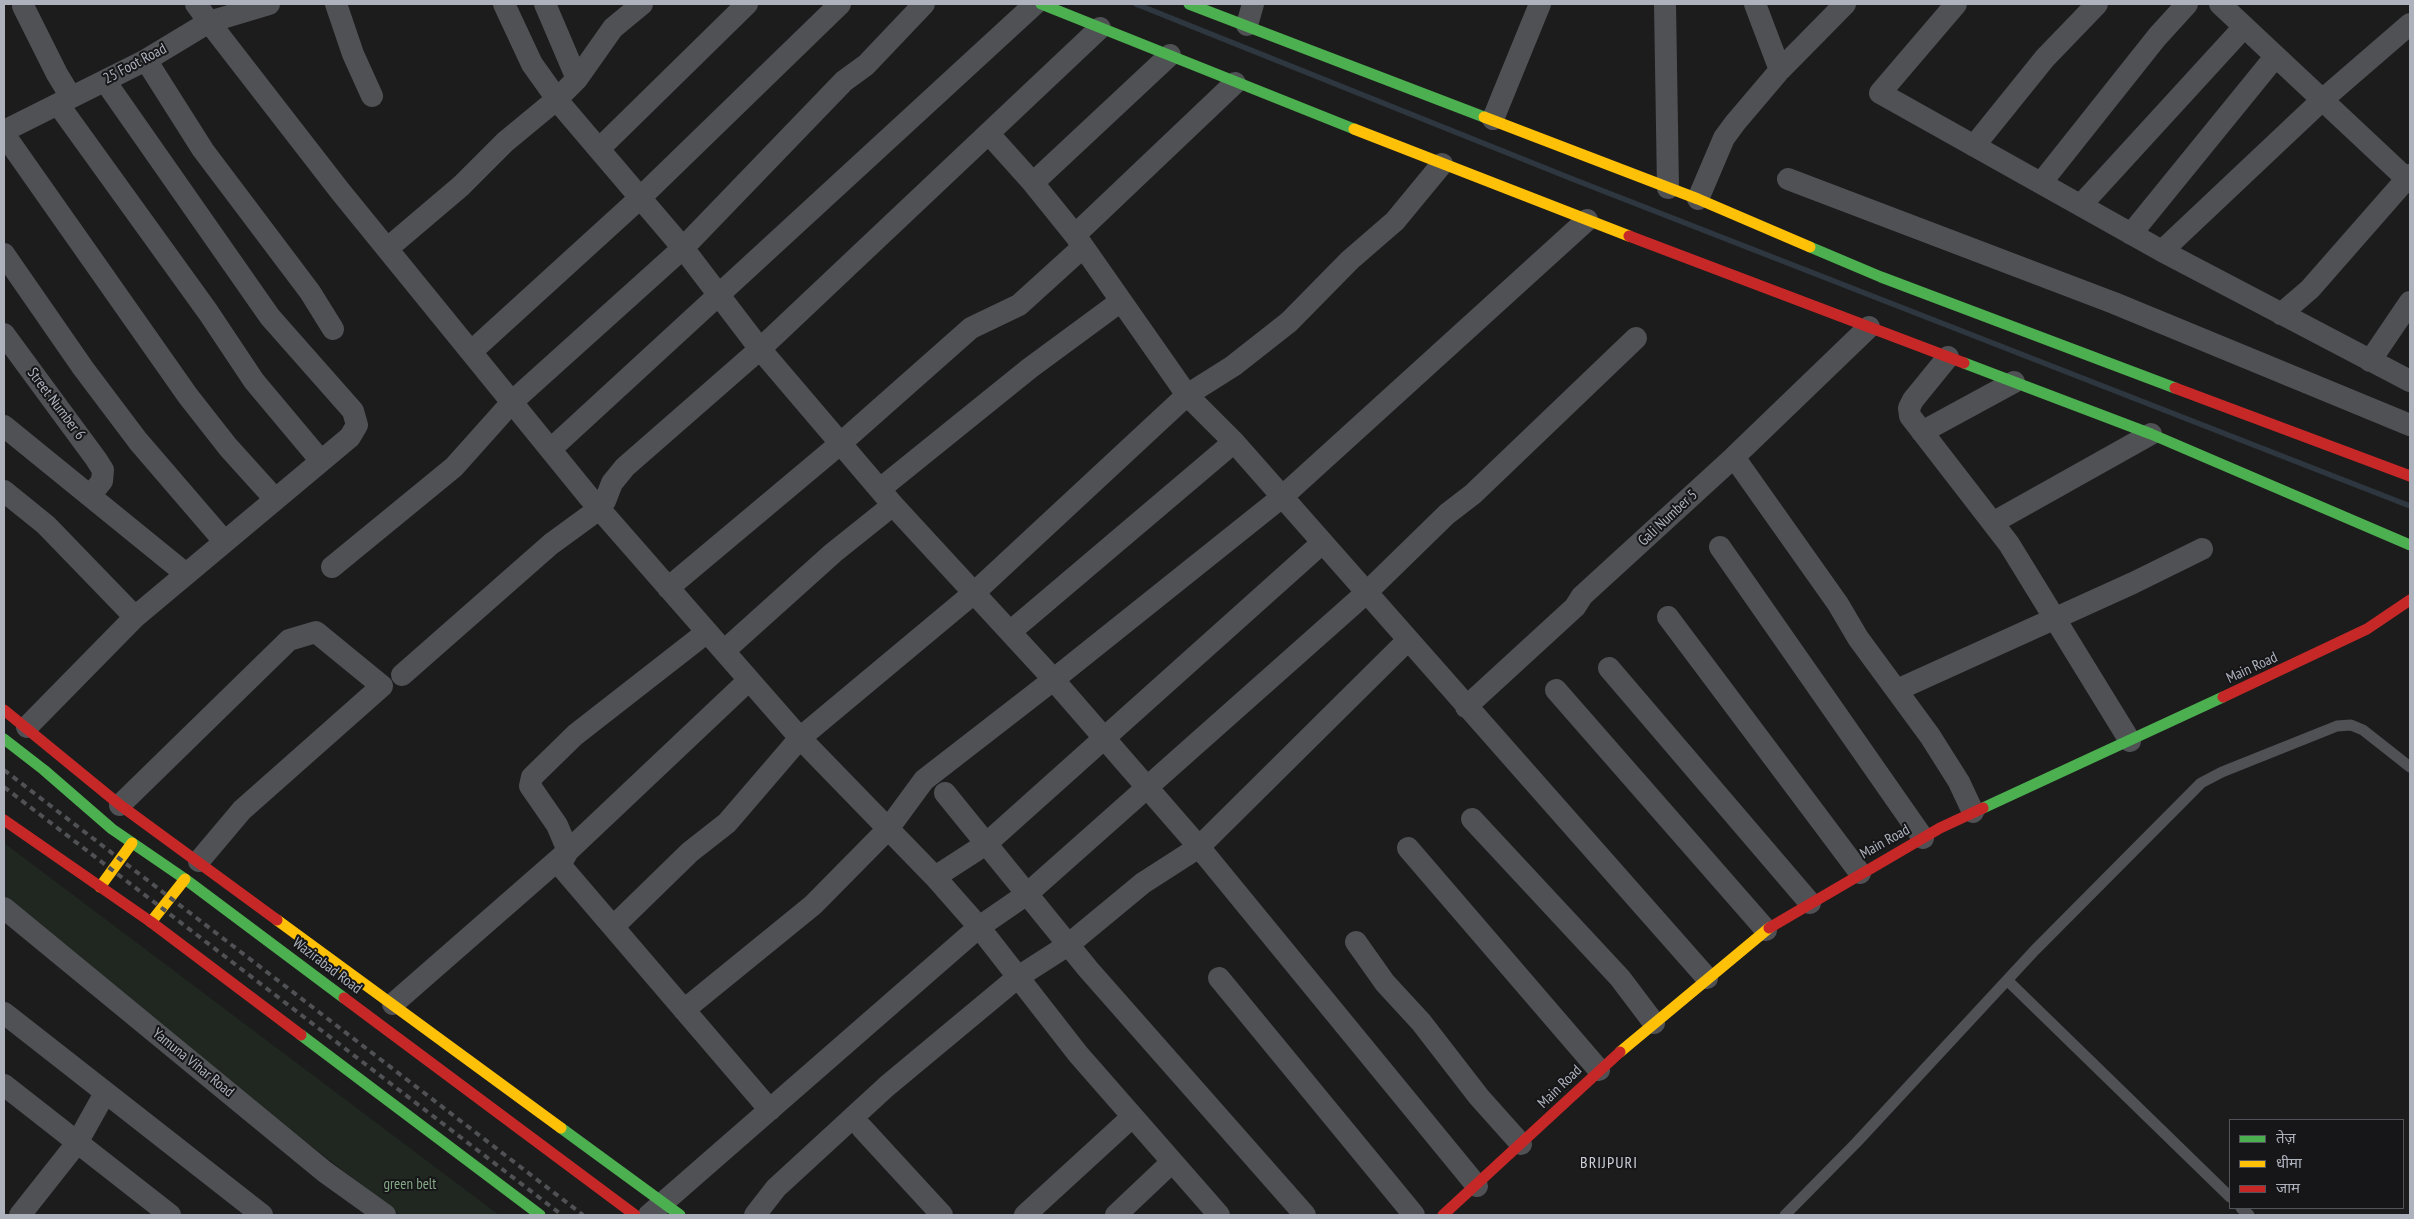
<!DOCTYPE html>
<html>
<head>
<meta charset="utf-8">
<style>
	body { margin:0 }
	#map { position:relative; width:2414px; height:1219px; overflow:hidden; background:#1c1c1c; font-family:"PT Sans Narrow","Noto Sans Devanagari",sans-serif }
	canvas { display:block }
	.frame { position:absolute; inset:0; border:5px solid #adb2bd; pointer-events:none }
	.legend { position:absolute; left:2229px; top:1119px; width:175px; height:90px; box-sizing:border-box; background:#161618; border:1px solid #52545a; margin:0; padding:6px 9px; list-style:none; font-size:15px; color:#adb2bd }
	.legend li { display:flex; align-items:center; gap:10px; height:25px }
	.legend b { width:25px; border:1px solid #52545a }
</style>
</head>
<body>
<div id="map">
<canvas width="2414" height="1219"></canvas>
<div class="frame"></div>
<ul class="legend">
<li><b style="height:6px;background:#4caf50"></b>तेज़</li>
<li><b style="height:6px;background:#ffc107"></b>धीमा</li>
<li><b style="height:6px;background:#c62828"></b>जाम</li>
</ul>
</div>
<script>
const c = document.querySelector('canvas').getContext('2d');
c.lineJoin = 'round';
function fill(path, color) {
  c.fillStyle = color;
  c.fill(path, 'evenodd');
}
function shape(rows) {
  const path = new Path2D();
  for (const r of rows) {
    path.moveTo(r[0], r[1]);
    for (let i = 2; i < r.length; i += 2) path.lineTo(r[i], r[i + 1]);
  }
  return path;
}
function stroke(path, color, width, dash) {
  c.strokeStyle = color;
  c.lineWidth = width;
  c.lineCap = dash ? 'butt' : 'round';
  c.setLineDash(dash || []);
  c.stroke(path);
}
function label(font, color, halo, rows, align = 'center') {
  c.font = font + ' "PT Sans Narrow",sans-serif';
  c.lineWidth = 4;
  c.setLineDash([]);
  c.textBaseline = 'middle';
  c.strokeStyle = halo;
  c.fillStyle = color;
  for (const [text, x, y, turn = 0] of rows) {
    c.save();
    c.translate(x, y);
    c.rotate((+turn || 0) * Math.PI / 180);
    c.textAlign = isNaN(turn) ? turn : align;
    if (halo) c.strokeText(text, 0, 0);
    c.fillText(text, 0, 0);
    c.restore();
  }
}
fill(shape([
	[4,843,499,1215,400,1215,4,907]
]), '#1f2720');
stroke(shape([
	[1136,4,1570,178,2410,506]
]), '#2e373f', 5.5);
stroke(shape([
	[2007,980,2230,1197],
	[2241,1208,2249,1215],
	[1785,1215,1856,1143,2035,950,2201,783,2222,772,2337,726,2351,725,2363,730,2410,767]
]), '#4f5155', 11);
stroke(shape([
	[196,4,209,22,340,191,589,497,800,738,935,877,979,927,1078,1054,1219,1215],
	[336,4,353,54,372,96],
	[504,4,532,64,562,106,683,248,760,349,893,505,1045,670,1199,847,1477,1186],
	[545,4,577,79],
	[1665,4,1668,188],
	[1755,4,1780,70],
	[1956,4,1880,93,2162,251,2410,381],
	[2220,4,2410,182],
	[23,6,57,74,71,97],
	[1247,25,1253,4],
	[146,60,203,150,310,292,333,329],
	[58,104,208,312,254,381,321,461],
	[1493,119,1540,4],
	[4,131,146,60,209,22,269,4],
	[4,134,188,396,228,447,275,499],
	[989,134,1033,183,1075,235,1187,395,1234,442,1707,978],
	[1974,146,2045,58,2097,4],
	[599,149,747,4],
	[1788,179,2114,303,2410,425],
	[1033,183,1170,55],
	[2041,183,2157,37,2187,4],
	[1698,199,1724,138,1735,123,1780,70,1845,4],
	[2081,205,2244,27],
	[2131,234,2275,57],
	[1075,235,1235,83],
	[388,248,461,186,505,142,557,99,577,79,613,28,642,4],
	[2162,251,2321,101,2410,24],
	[4,254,83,368,138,441,224,541],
	[2281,314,2310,289,2410,175],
	[4,334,96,459,103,470,102,481,90,496],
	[472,351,640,198,840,4],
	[1948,357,1913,400,1909,408,1910,416,2009,544,2130,741],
	[2370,361,2410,302],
	[4,426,186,574],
	[1922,432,2014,382],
	[551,449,1035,4],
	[1734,457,1838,604,1858,638,1930,736,1959,782,1973,812],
	[880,489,1030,368,1121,301],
	[4,491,46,525,135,617],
	[1994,522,2151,434],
	[1720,547,1923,838],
	[332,567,454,467,513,401,683,248,844,81,866,65,924,4],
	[668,588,841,443,971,328,1019,305,1083,247],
	[1668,617,1860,873],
	[707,632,575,735,532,777,530,786,557,825,568,851,560,865,770,1110],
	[1010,632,1234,442],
	[724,651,833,553,893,505],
	[1609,668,1810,903],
	[402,675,551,544,599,509,605,501,612,483,625,467,760,349,1100,28],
	[1556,690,1766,930],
	[1897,690,2133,583,2202,549],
	[1466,707,1575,607,1582,596,1734,457,1869,327],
	[27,727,135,617,350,437,357,425,353,411,270,317,105,81],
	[945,793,1088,969,1305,1215],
	[120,805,289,640,316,632,382,686,242,810,199,861],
	[1472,819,1620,978,1654,1023],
	[1408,848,1599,1070],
	[935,877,986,844,1322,543],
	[4,908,325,1172,385,1215],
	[613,927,690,852,727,823,800,738,975,592,1187,395,1233,366,1289,322,1350,260,1395,221,1442,164],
	[1356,942,1385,983,1421,1022,1479,1097,1521,1144],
	[1219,978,1414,1215],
	[393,1004,568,851,749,680],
	[684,1010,813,905,888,829,924,780,1053,680,1282,497,1587,220],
	[4,1013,262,1215],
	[4,1085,170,1215],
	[862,1128,942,1215],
	[20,1215,77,1143,105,1093],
	[649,1215,979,927,1027,894,1366,593,1447,514,1473,494,1636,338],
	[755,1215,776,1188,887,1086,1018,977,1068,945,1143,883,1199,847,1408,640],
	[1025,1215,1132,1117],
	[1116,1215,1172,1162]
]), '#4f5155', 22);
stroke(shape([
	[1041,4,1354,129],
	[1189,4,1484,117],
	[1810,247,1881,277,2175,388],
	[1964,363,2151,434,2410,545],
	[4,739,44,770,112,829,185,879,344,998],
	[1983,808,2223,697],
	[301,1035,540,1215],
	[561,1128,680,1215]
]), '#4caf50', 11);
stroke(shape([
	[1484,117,1698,199,1810,247],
	[1354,129,1629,236],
	[100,887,132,843],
	[277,920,561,1128],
	[151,922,185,879],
	[1620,1052,1769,928]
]), '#ffc107', 11);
stroke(shape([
	[1629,236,1964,363],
	[2175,388,2410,476],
	[2223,697,2367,629,2410,600],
	[4,710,120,805,277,920],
	[4,820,151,922,301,1035],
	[1769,928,1940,828,1983,808],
	[344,998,635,1215],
	[1443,1215,1620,1052]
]), '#c62828', 11);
stroke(shape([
	[4,770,583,1215],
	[4,787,562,1215]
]), '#505154', 4, [6, 5]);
label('15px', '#adb2bd', '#161618', [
	["25 Foot Road",135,64,-28],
	["Street Number 6",56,404,53],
	["Gali Number 5",1668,518,-43],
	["Main Road",2252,668,-25],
	["Main Road",1885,842,-29],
	["Wazirabad Road",327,966,37],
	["Yamuna Vihar Road",193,1063,39],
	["Main Road",1560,1087,-44]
]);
label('15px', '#84a886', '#161618', [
	["green belt",410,1185]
]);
c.letterSpacing = '1px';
label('16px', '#ced1d9', '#161618', [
	["BRIJPURI",1609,1163]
]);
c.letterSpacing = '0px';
</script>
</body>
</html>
